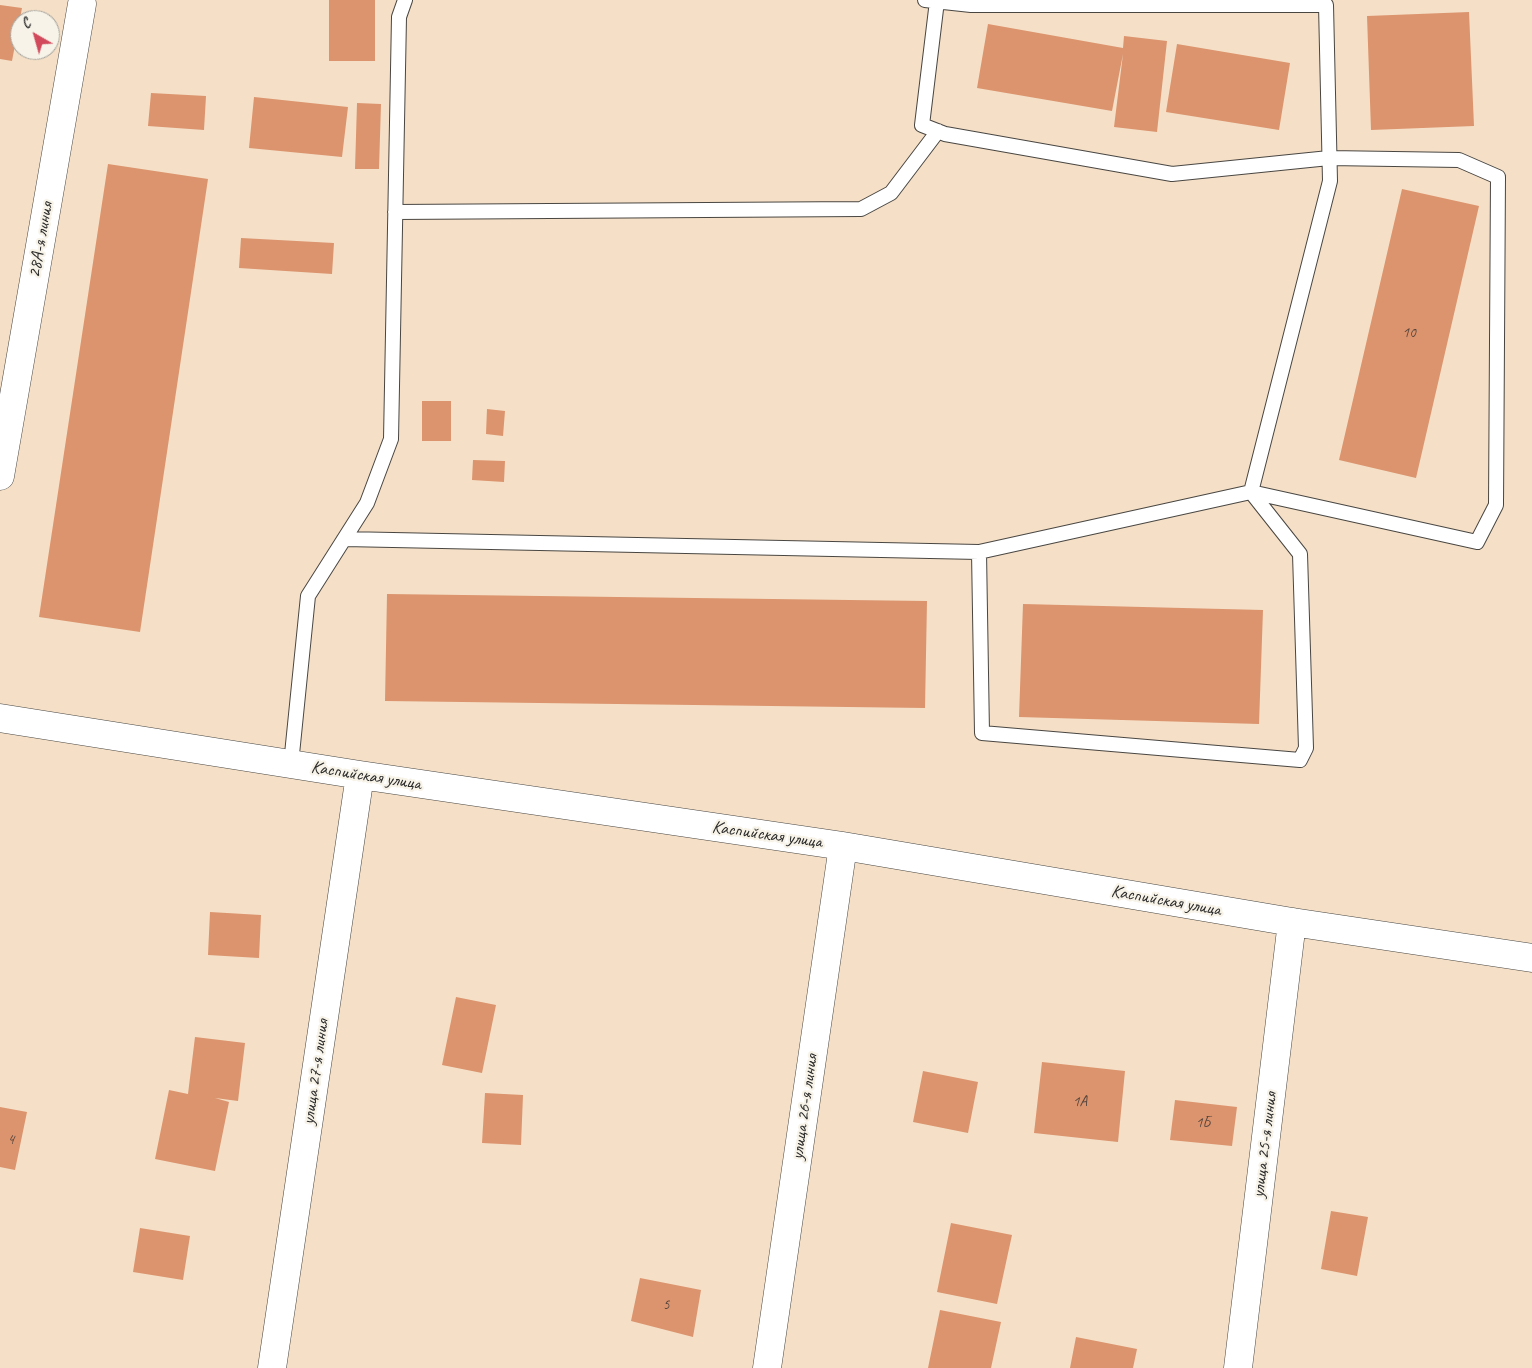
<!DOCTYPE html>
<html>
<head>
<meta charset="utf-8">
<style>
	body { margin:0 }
	#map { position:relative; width:1532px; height:1368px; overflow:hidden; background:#f5e0c7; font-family:Caveat,sans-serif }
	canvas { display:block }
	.north { position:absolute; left:10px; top:10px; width:50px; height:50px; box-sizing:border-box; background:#f7f3e8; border:1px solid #a5a39c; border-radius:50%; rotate:322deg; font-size:14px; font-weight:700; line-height:20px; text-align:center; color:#2b2b2b }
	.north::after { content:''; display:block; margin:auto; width:18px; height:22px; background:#d1495b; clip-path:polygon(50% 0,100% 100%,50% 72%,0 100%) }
</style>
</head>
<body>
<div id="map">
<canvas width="1532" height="1368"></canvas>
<div class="north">С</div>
</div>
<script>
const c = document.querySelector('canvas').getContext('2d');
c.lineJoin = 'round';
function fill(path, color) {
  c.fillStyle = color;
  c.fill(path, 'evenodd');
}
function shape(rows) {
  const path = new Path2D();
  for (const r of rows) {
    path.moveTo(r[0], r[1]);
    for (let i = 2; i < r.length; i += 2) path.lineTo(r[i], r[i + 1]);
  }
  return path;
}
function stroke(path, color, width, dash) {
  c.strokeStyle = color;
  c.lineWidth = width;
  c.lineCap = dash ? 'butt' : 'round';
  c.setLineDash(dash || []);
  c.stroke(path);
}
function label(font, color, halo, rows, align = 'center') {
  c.font = font + ' Caveat,sans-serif';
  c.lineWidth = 4.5;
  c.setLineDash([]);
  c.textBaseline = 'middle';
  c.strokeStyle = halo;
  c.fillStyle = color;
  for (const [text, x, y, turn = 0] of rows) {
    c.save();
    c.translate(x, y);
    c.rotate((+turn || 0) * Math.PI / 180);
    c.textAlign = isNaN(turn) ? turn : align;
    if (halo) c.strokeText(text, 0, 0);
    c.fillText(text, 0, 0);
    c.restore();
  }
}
fill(shape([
	[329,0,375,0,375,61,329,61],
	[0,5,22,8,12,61,0,59],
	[1469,12,1474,126,1371,130,1367,16],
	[988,24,1123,48,1124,36,1167,41,1157,132,1114,127,1123,54,1112,111,977,88],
	[1177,44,1290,63,1279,130,1166,112],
	[151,93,206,96,204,130,148,126],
	[254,97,348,107,342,157,249,148],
	[357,103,381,104,379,169,355,169],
	[108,164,208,179,140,632,39,617],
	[1402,189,1479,206,1416,478,1339,460],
	[241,238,334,243,332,274,239,268],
	[422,401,451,401,451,441,422,441],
	[487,409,505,411,503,436,486,434],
	[473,460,505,461,504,482,472,480],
	[387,594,927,601,925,708,385,701],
	[1023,604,1263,610,1259,724,1019,717],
	[210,912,261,915,259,958,208,955],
	[456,997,496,1005,482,1073,442,1065],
	[195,1037,245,1043,238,1101,215,1098,229,1102,215,1171,155,1159,169,1090,188,1094],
	[1042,1062,1125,1071,1118,1142,1034,1133],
	[923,1071,978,1082,968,1133,913,1122],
	[485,1093,523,1095,521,1145,482,1143],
	[1175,1100,1237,1107,1232,1146,1170,1140],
	[0,1107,27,1112,15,1170,0,1167],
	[1331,1211,1368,1217,1357,1276,1321,1269],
	[951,1223,1012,1235,997,1304,937,1292],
	[140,1228,190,1236,183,1280,133,1272],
	[640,1278,701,1290,693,1337,631,1321],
	[940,1310,1001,1322,991,1368,928,1368],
	[1076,1337,1137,1349,1133,1368,1070,1368]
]), '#db946e');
const lane = shape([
	[937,1,922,125,945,134,1172,174,1329,158,1459,160,1498,177,1496,505,1477,542,1251,492,979,552],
	[395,212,861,209,891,193,938,131],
	[344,539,979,552,982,733,1300,760,1306,748,1300,554,1251,492,1330,181,1326,5,971,5,925,0],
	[291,764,308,596,367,503,391,439,399,17,405,0]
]);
const street = shape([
	[0,476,82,4],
	[0,718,360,775,843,846,1292,922,1532,958],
	[272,1368,360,775],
	[767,1368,843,846],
	[1238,1368,1292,922]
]);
stroke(lane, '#494642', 16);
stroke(street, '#494642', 29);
stroke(lane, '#fff', 14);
stroke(street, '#fff', 28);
label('15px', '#57453c', null, [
	["10",1409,333],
	["1А",1080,1102],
	["1Б",1203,1123],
	["4",11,1140],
	["5",666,1305]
]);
label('18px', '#2b2b2b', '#f7f3e8', [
	["28А-я линия",41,240,-80],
	["Каспийская улица",366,776,9],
	["Каспийская улица",767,835,8],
	["Каспийская улица",1166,901,10],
	["улица 27-я линия",316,1072,-82],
	["улица 26-я линия",805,1107,-82],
	["улица 25-я линия",1265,1145,-83]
]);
</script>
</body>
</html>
